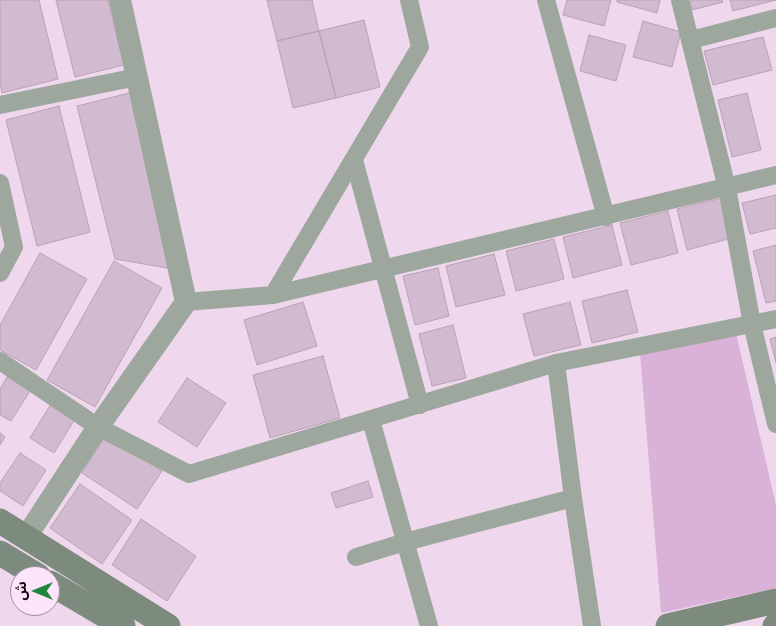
<!DOCTYPE html>
<html>
<head>
<meta charset="utf-8">
<style>
	body { margin:0 }
	#map { position:relative; width:776px; height:626px; overflow:hidden; background:#efd8ed; font-family:"DM Sans","Noto Sans Arabic",sans-serif }
	canvas { display:block }
	.north { position:absolute; left:10px; top:566px; width:50px; height:50px; box-sizing:border-box; background:#fce5fb; border:1px solid #9f8e9e; border-radius:50%; rotate:270deg; font-size:14px; font-weight:700; line-height:20px; text-align:center; color:#140c13 }
	.north::after { content:''; display:block; margin:auto; width:18px; height:22px; background:#20863b; clip-path:polygon(50% 0,100% 100%,50% 72%,0 100%) }
</style>
</head>
<body>
<div id="map">
<canvas width="776" height="626"></canvas>
<div class="north">ش</div>
</div>
<script>
const c = document.querySelector('canvas').getContext('2d');
c.lineJoin = 'round';
function fill(path, color) {
  c.fillStyle = color;
  c.fill(path, 'evenodd');
}
function shape(rows) {
  const path = new Path2D();
  for (const r of rows) {
    path.moveTo(r[0], r[1]);
    for (let i = 2; i < r.length; i += 2) path.lineTo(r[i], r[i + 1]);
  }
  return path;
}
function stroke(path, color, width, dash) {
  c.strokeStyle = color;
  c.lineWidth = width;
  c.lineCap = dash ? 'butt' : 'round';
  c.setLineDash(dash || []);
  c.stroke(path);
}
fill(shape([
	[736,333,776,505,776,588,661,613,640,352]
]), '#dab2d8');
const building = shape([
	[0,0,39,0,58,79,2,93,0,83,0,0],
	[56,0,108,0,124,65,75,77,56,0],
	[267,0,312,0,319,31,277,41,267,0],
	[567,0,611,0,604,26,563,15,567,0],
	[617,0,660,0,657,13,617,2,617,0],
	[690,0,722,0,723,2,692,10,690,0],
	[730,0,776,0,733,11,730,0],
	[364,20,380,87,336,98,319,31,364,20],
	[643,21,681,32,672,67,633,57,643,21],
	[319,31,336,98,293,108,277,41,319,31],
	[589,35,626,45,616,81,580,71,589,35],
	[763,37,772,70,713,85,704,51,763,37],
	[133,92,173,269,115,259,77,106,133,92],
	[747,93,761,150,732,157,718,100,747,93],
	[59,106,90,232,37,246,6,120,59,106],
	[776,195,776,228,750,234,742,203,776,195],
	[722,198,732,238,687,250,677,209,722,198],
	[668,211,678,253,631,265,620,223,668,211],
	[612,225,622,265,573,278,563,237,612,225],
	[554,239,564,279,516,291,506,251,554,239],
	[776,245,776,301,766,303,753,251,776,245],
	[40,253,87,279,36,370,0,350,0,325,40,253],
	[494,254,505,295,456,307,446,266,494,254],
	[114,261,162,288,95,407,47,380,114,261],
	[438,268,449,316,415,325,403,276,438,268],
	[627,290,638,332,592,343,582,301,627,290],
	[303,302,317,346,257,365,244,320,303,302],
	[570,302,581,345,534,356,523,314,570,302],
	[453,325,466,378,432,386,419,334,453,325],
	[776,337,776,363,770,339,776,337],
	[323,356,340,418,270,438,253,375,323,356],
	[7,377,30,391,11,421,0,415,0,389,7,377],
	[187,378,226,403,197,447,158,422,187,378],
	[51,404,75,419,54,453,30,438,51,404],
	[0,433,5,437,0,445,0,433],
	[106,435,162,471,137,509,82,473,106,435],
	[20,453,46,470,23,506,0,491,0,483,20,453],
	[368,481,373,497,336,508,331,493,368,481],
	[80,484,132,520,102,564,50,528,80,484],
	[141,519,196,556,167,601,112,565,141,519]
]);
fill(building, '#d2bbd0');
stroke(building, '#b8a2b6', 1);
stroke(shape([
	[546,0,606,217],
	[680,0,727,188,752,324,776,424],
	[691,40,776,18],
	[0,105,137,77],
	[354,160,420,405],
	[0,183,14,247,0,273],
	[273,295,420,47,409,0],
	[186,302,273,295,776,175],
	[0,361,98,427,189,474,556,363,776,319],
	[556,363,573,498,592,626],
	[371,420,429,626],
	[356,557,405,542,573,498]
]), '#9da79e', 18);
stroke(shape([
	[26,537,98,427,186,302,120,0]
]), '#9da79e', 22);
stroke(shape([
	[0,521,168,626],
	[0,553,38,576],
	[50,583,123,626],
	[668,626,776,601],
	[775,626,776,626]
]), '#7c8b7d', 25);
</script>
</body>
</html>
